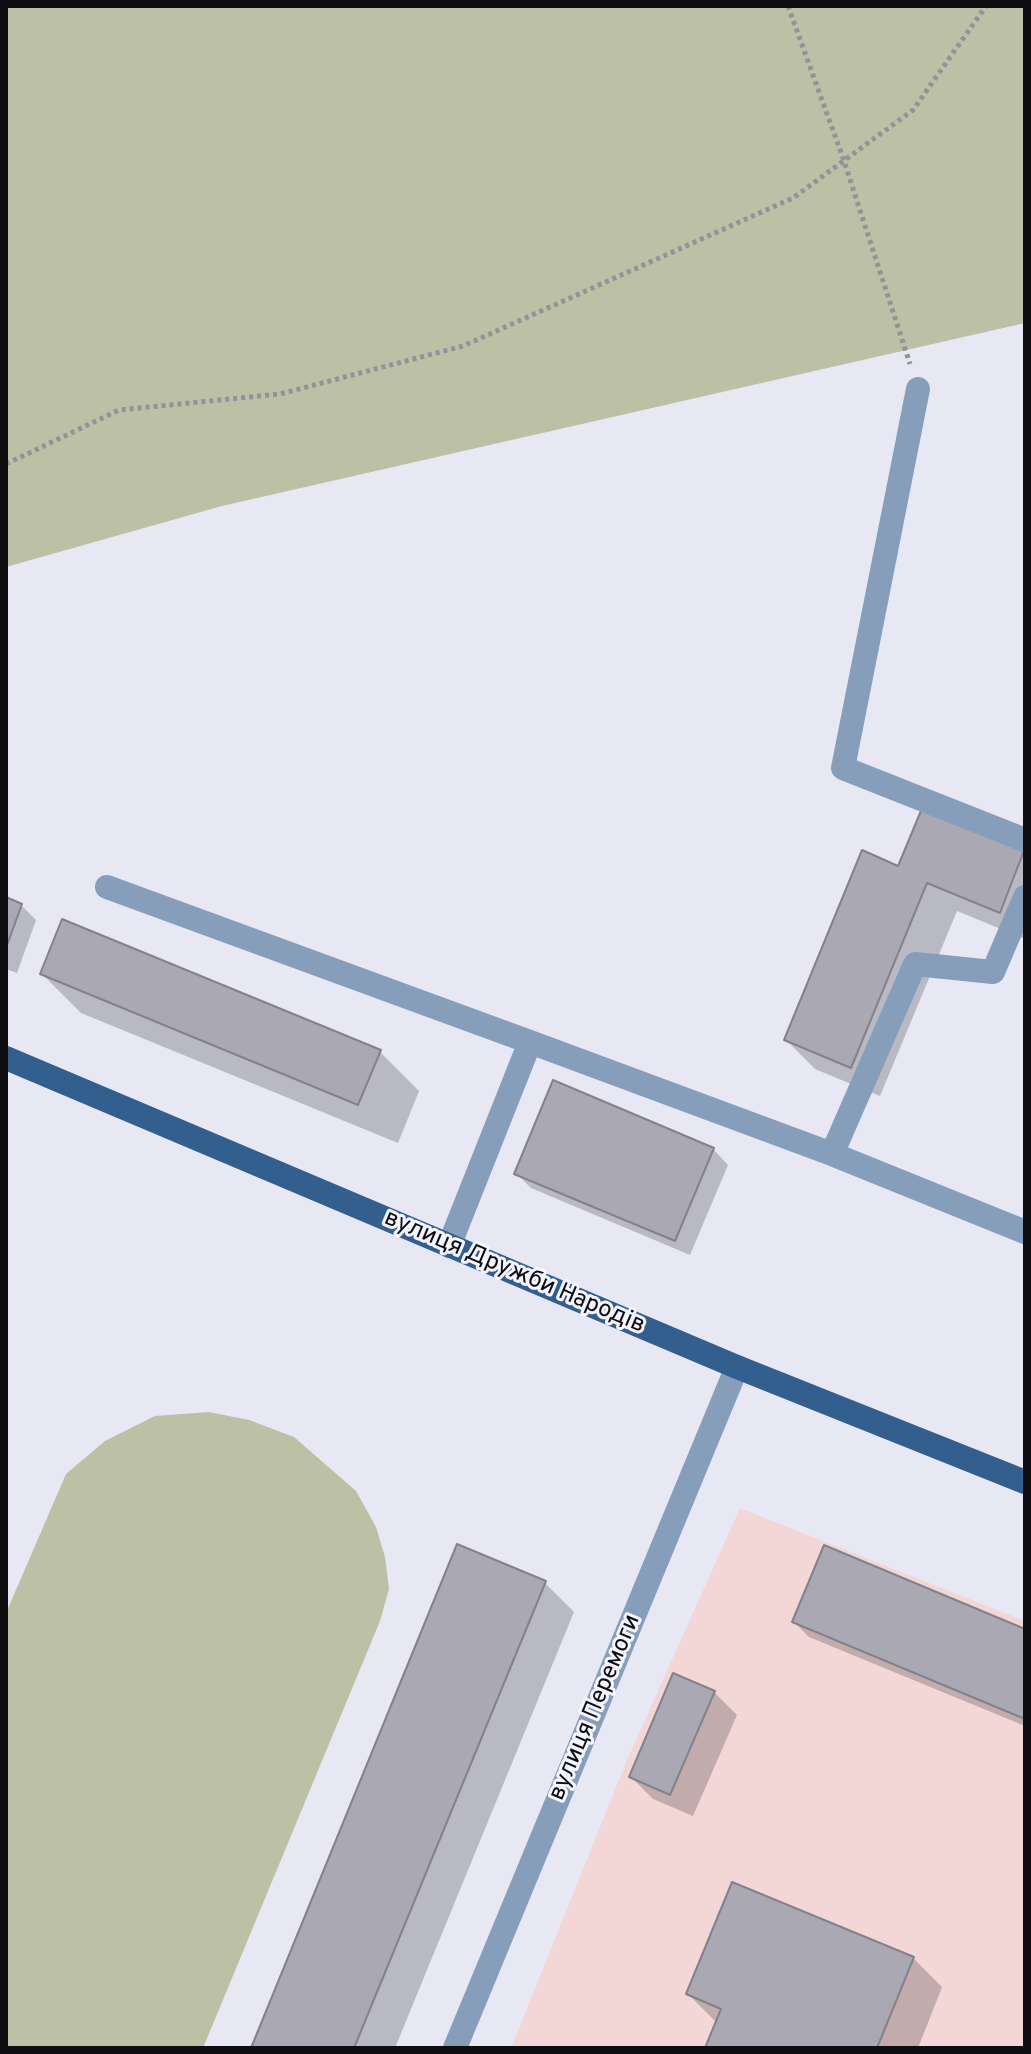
<!DOCTYPE html>
<html>
<head>
<meta charset="utf-8">
<style>
	body { margin:0 }
	#map { position:relative; width:1031px; height:2054px; overflow:hidden; background:#e7e8f3; font-family:Overpass,sans-serif }
	canvas { display:block }
	.frame { position:absolute; inset:0; border:8px solid #0e0e11; pointer-events:none }
</style>
</head>
<body>
<div id="map">
<canvas width="1031" height="2054"></canvas>
<div class="frame"></div>
</div>
<script>
const c = document.querySelector('canvas').getContext('2d');
c.lineJoin = 'round';
function fill(path, color) {
  c.fillStyle = color;
  c.fill(path, 'evenodd');
}
function shape(rows) {
  const path = new Path2D();
  for (const r of rows) {
    path.moveTo(r[0], r[1]);
    for (let i = 2; i < r.length; i += 2) path.lineTo(r[i], r[i + 1]);
  }
  return path;
}
function stroke(path, color, width, dash) {
  c.strokeStyle = color;
  c.lineWidth = width;
  c.lineCap = dash ? 'butt' : 'round';
  c.setLineDash(dash || []);
  c.stroke(path);
}
function label(font, color, halo, rows, align = 'center') {
  c.font = font + ' Overpass,sans-serif';
  c.lineWidth = 6;
  c.setLineDash([]);
  c.textBaseline = 'middle';
  c.strokeStyle = halo;
  c.fillStyle = color;
  for (const [text, x, y, turn = 0] of rows) {
    c.save();
    c.translate(x, y);
    c.rotate((+turn || 0) * Math.PI / 180);
    c.textAlign = isNaN(turn) ? turn : align;
    if (halo) c.strokeText(text, 0, 0);
    c.fillText(text, 0, 0);
    c.restore();
  }
}
fill(shape([
	[740,1508,1025,1621,1025,2048,511,2048,627,1760]
]), '#f2d7d6');
fill(shape([
	[6,6,1025,6,1025,323,222,506,6,567],
	[209,1412,249,1420,294,1437,356,1491,376,1527,385,1557,389,1589,380,1621,203,2048,6,2048,6,1613,66,1474,105,1441,155,1416]
]), '#bcc0a4');
fill(shape([
	[1025,850,1025,939,957,911,880,1096,815,1069,786,1040,900,868],
	[6,899,21,905,36,920,17,973,6,969],
	[42,974,380,1052,419,1091,398,1143,81,1013],
	[713,1149,728,1165,690,1255,531,1188,516,1173],
	[545,1583,574,1612,395,2048,253,2048],
	[794,1622,1025,1631,1025,1726,809,1637],
	[714,1692,737,1715,693,1816,653,1799,631,1777],
	[913,1958,942,1987,918,2048,707,2048,717,2023,688,1994]
]), '#0003');
const building = shape([
	[923,806,1025,848,1000,913,927,883,851,1068,784,1040,862,850,898,866,923,806],
	[6,897,22,904,6,948,6,897],
	[62,919,381,1050,358,1105,40,974,62,919],
	[553,1080,714,1148,675,1241,514,1174,553,1080],
	[457,1544,546,1581,354,2048,251,2048,457,1544],
	[824,1545,1025,1629,1025,1719,792,1622,824,1545],
	[673,1673,715,1691,670,1795,629,1777,673,1673],
	[732,1882,914,1957,877,2048,705,2048,721,2009,686,1994,732,1882]
]);
fill(building, '#aaa8b3');
stroke(building, '#83818b', 2);
stroke(shape([
	[788,6,844,161,910,364],
	[6,464,119,410,280,394,463,346,793,198,913,110,986,6]
]), '#92939a', 5, [4, 4]);
stroke(shape([
	[918,389,843,768,1025,840],
	[107,887,530,1042],
	[832,1154,1025,1232],
	[449,1246,530,1042,832,1154,915,964,993,972,1025,897],
	[455,2048,737,1367]
]), '#869eba', 24);
stroke(shape([
	[6,1058,737,1367,1025,1482]
]), '#335f8f', 24);
label('24px', '#0e0e11', '#f4f5fe', [
	["вулиця Дружби Народів",514,1273,23],
	["вулиця Перемоги",596,1708,-67]
]);
</script>
</body>
</html>
